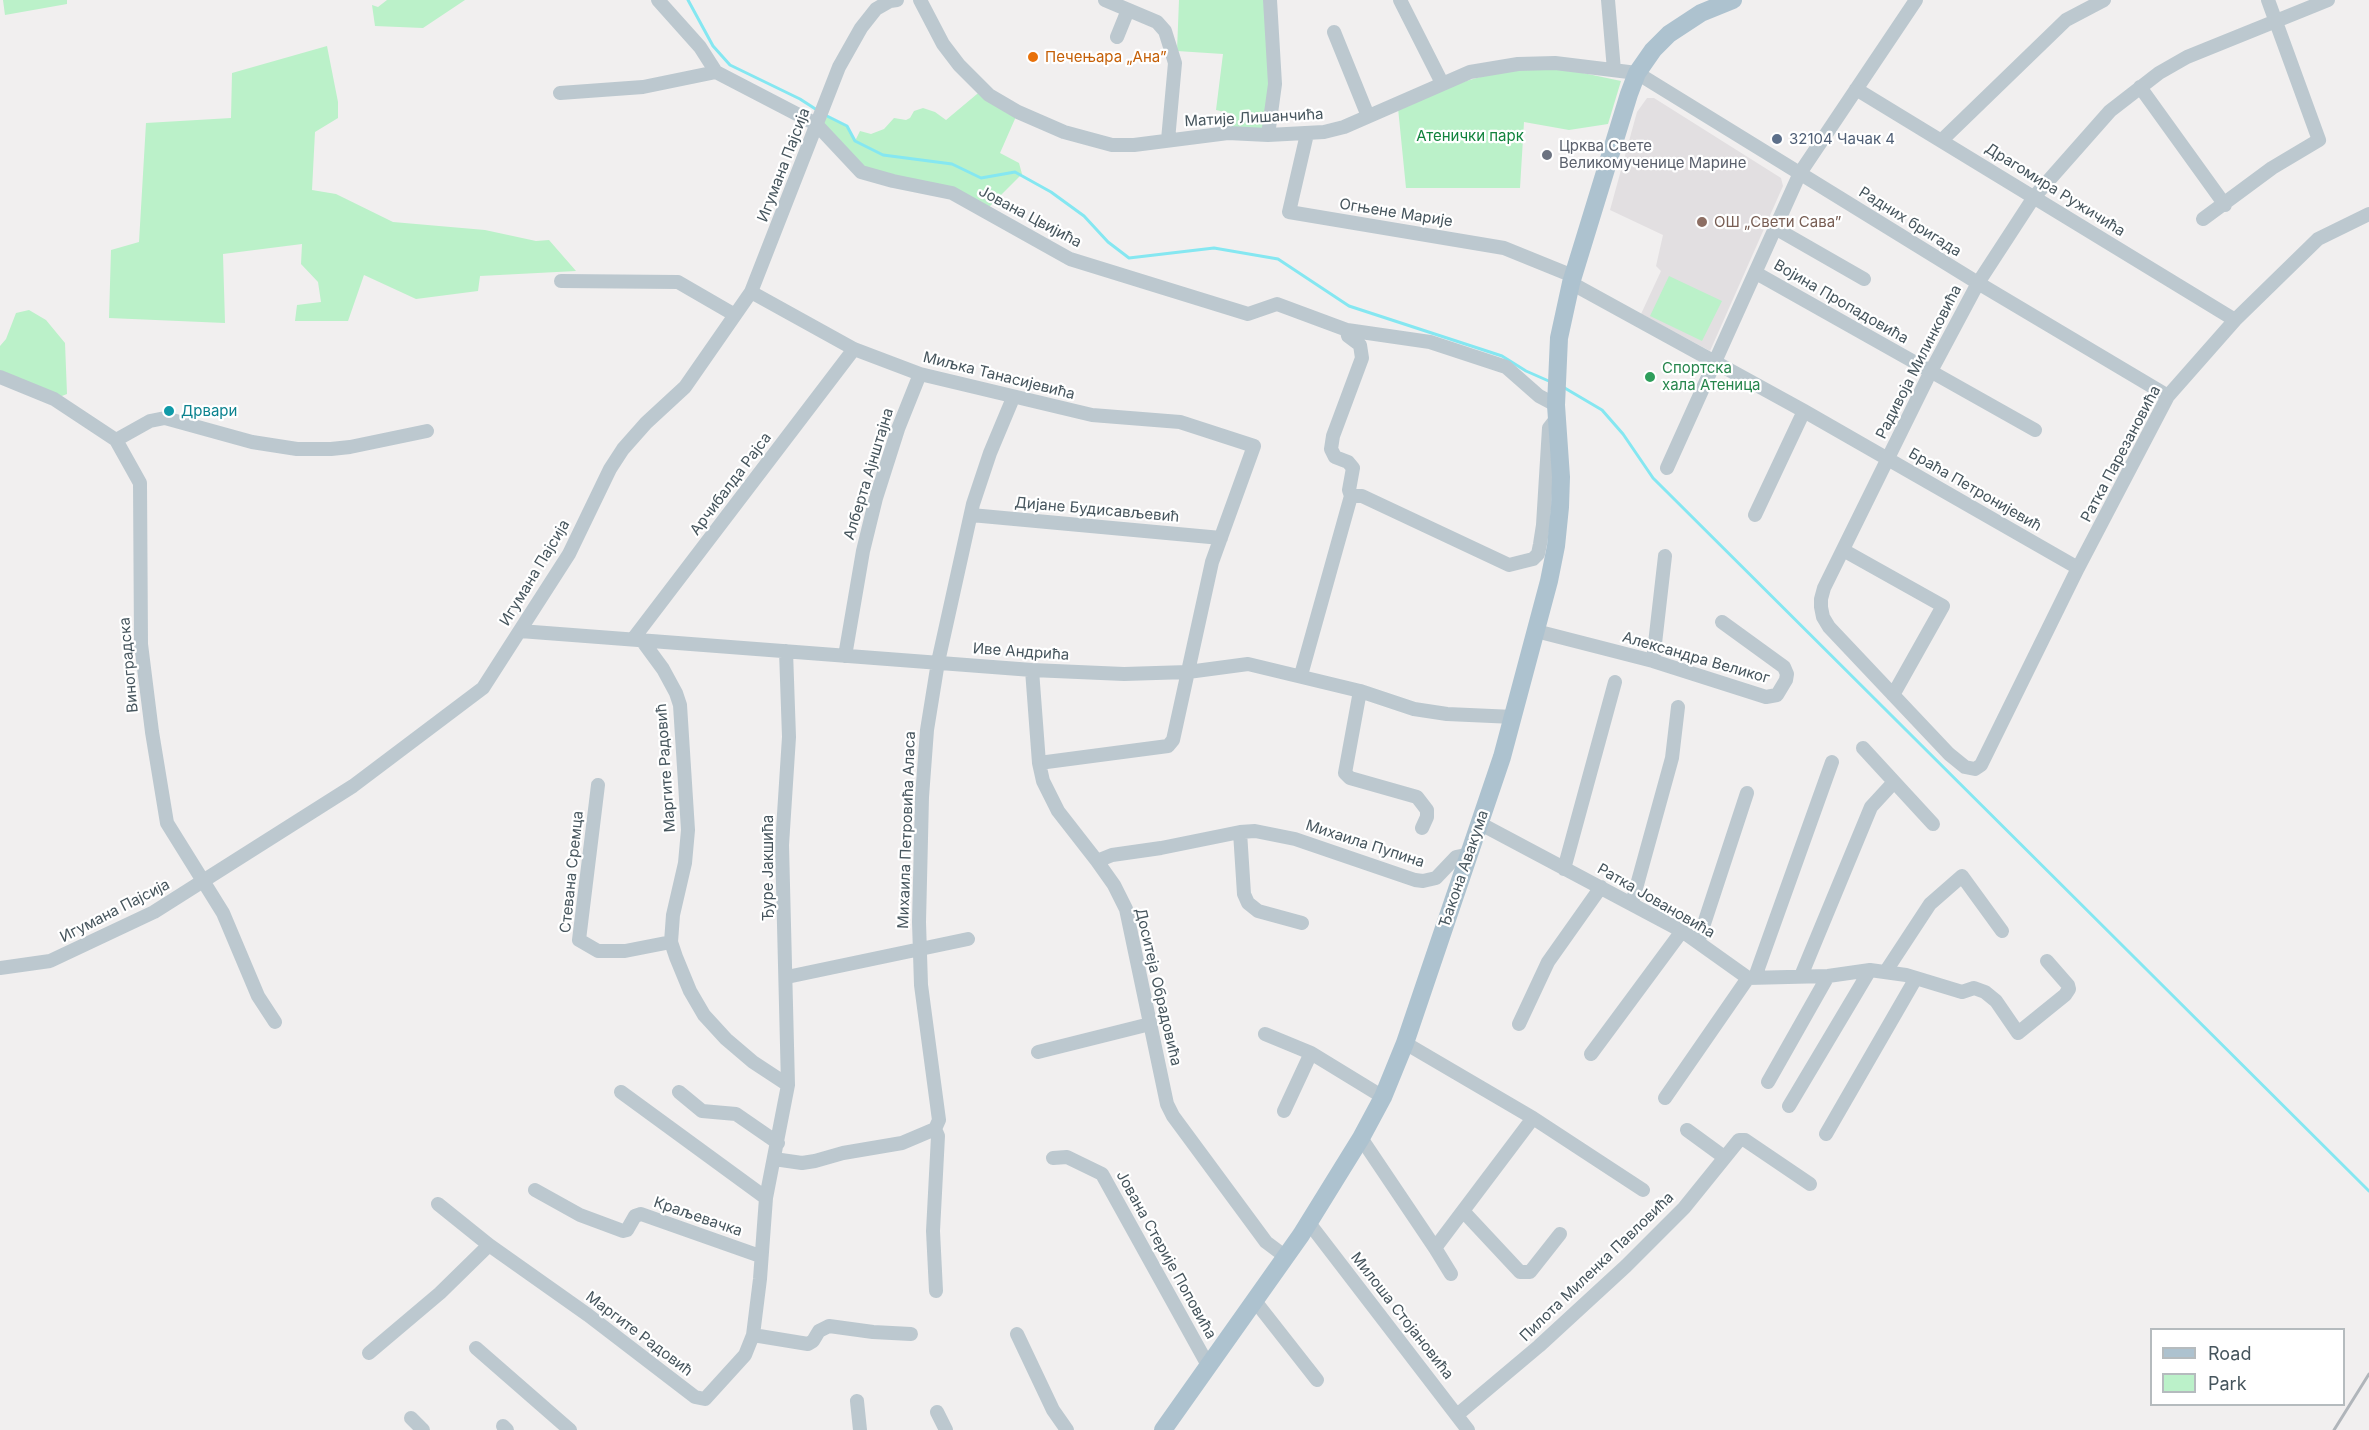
<!DOCTYPE html>
<html>
<head>
<meta charset="utf-8">
<style>
	body { margin:0 }
	#map { position:relative; width:2369px; height:1430px; overflow:hidden; background:#f1efef; font-family:Inter,sans-serif }
	canvas { display:block }
	.legend { position:absolute; left:2150px; top:1328px; width:195px; height:78px; box-sizing:border-box; background:#fff; border:2px solid #b5bbbe; margin:0; padding:8px 10px; list-style:none; font-size:18px; color:#46555d }
	.legend li { display:flex; align-items:center; gap:12px; height:30px }
	.legend b { width:30px; border:2px solid #b5bbbe }
</style>
</head>
<body>
<div id="map">
<canvas width="2369" height="1430"></canvas>
<ul class="legend">
<li><b style="height:8px;background:#adc2cf"></b>Road</li>
<li><b style="height:16px;background:#bbf1c9"></b>Park</li>
</ul>
</div>
<script>
const c = document.querySelector('canvas').getContext('2d');
c.lineJoin = 'round';
function fill(path, color) {
  c.fillStyle = color;
  c.fill(path, 'evenodd');
}
function shape(rows) {
  const path = new Path2D();
  for (const r of rows) {
    path.moveTo(r[0], r[1]);
    for (let i = 2; i < r.length; i += 2) path.lineTo(r[i], r[i + 1]);
  }
  return path;
}
function stroke(path, color, width, dash) {
  c.strokeStyle = color;
  c.lineWidth = width;
  c.lineCap = dash ? 'butt' : 'round';
  c.setLineDash(dash || []);
  c.stroke(path);
}
function label(font, color, halo, rows, align = 'center') {
  c.font = font + ' Inter,sans-serif';
  c.lineWidth = 4.5;
  c.setLineDash([]);
  c.textBaseline = 'middle';
  c.strokeStyle = halo;
  c.fillStyle = color;
  for (const [text, x, y, turn = 0] of rows) {
    c.save();
    c.translate(x, y);
    c.rotate((+turn || 0) * Math.PI / 180);
    c.textAlign = isNaN(turn) ? turn : align;
    if (halo) c.strokeText(text, 0, 0);
    c.fillText(text, 0, 0);
    c.restore();
  }
}
fill(shape([
	[1647,98,1654,98,1781,178,1783,186,1710,351,1641,314,1661,271,1656,266,1663,235,1610,210,1637,112]
]), '#e2dfe1');
fill(shape([
	[3,0,67,0,67,4,5,15],
	[387,0,465,0,423,28,375,26,372,5,378,7],
	[1179,0,1270,0,1268,135,1228,133,1229,113,1216,110,1223,54,1177,51],
	[327,46,338,102,338,118,315,132,312,190,336,194,393,222,485,230,536,241,549,240,576,271,480,276,478,291,416,299,364,275,348,321,295,321,297,305,321,302,318,282,301,264,302,244,223,254,225,323,109,318,111,250,139,242,146,123,231,118,232,73],
	[1550,66,1621,81,1608,124,1569,130,1524,122,1520,188,1406,188,1398,108,1466,81,1502,71],
	[983,89,1018,112,1000,153,1019,163,1022,174,985,211,952,193,861,172,816,124,827,117,847,126,855,141,860,131,871,134,884,129,894,118,906,120,910,118,914,111,923,108,935,112,946,120],
	[1669,276,1722,301,1702,341,1650,316],
	[29,310,46,320,65,343,67,394,54,399,0,377,0,346,6,339,16,313]
]), '#bbf1c9');
stroke(shape([
	[688,0,713,46,730,65,800,99,817,110],
	[825,115,847,126,855,141,883,155,952,164,981,178,1015,172,1051,192,1084,216,1108,242,1129,258,1214,248,1278,259,1349,306,1502,356,1526,371,1551,382],
	[1563,387,1602,410,1623,434,1653,478,2369,1191]
]), '#85e7f1', 3);
stroke(shape([
	[658,0,700,47,716,72,816,124,861,172,893,181,952,193,1070,259,1248,314,1277,304,1347,330,1430,342,1506,367,1539,396,1556,405],
	[920,0,943,44,959,65,989,95,1018,112,1064,132,1112,145,1134,145,1228,133,1268,135,1324,132,1344,127,1470,72,1518,64,1555,63,1637,73,1978,283,2168,396],
	[1105,0,1157,22,1165,31,1175,63,1168,140],
	[1400,0,1442,83],
	[1608,0,1614,70],
	[2328,0,2187,57,2159,73,2110,111,2034,197,1978,283,1930,373,1824,588,1821,599,1821,607,1823,617,1829,627,1949,754,1965,767,1975,769,1981,765,2078,568,2168,396,2235,320,2318,239,2369,214],
	[1334,32,1368,116],
	[1117,37,1128,10],
	[2140,87,2225,205],
	[1856,89,2235,320],
	[560,93,643,87,716,72],
	[1307,134,1289,212,1504,248,1573,276],
	[1268,135,1275,84,1270,0],
	[1942,140,2066,20,2104,0],
	[2203,219,2272,168,2319,140,2268,0],
	[1775,228,1864,279],
	[1756,273,2035,430],
	[561,281,678,282,735,315],
	[1571,283,1804,411,2078,568],
	[751,292,854,349,920,374,1092,415,1180,422,1254,446,1212,562,1173,740,1168,746,1039,763],
	[1347,331,1348,336,1360,345,1362,358,1333,436,1331,449,1335,457,1348,462,1353,468,1349,490,1351,496],
	[0,377,54,399,116,440,140,483,141,644,152,732,167,823,223,913,258,996,275,1022],
	[116,440,150,421,165,418,252,442,297,449,331,449,350,447,427,431],
	[1667,468,1800,173,1916,0],
	[1351,496,1362,496,1509,565,1533,559,1538,554,1540,544,1543,525,1549,428,1556,419],
	[971,515,1221,538],
	[1755,515,1804,411],
	[1843,550,1943,606,1893,695],
	[520,631,1032,670,1124,674,1188,672,1248,664,1360,691,1414,709,1447,714,1514,717],
	[1536,631,1653,661,1766,697,1777,695,1786,680,1787,674,1784,667,1722,622],
	[633,639,854,349],
	[786,651,789,737,782,845,788,1085],
	[845,656,863,551,876,498,898,429,920,374],
	[1653,661,1665,556],
	[1032,670,1039,763,1043,781,1058,811,1097,861,1114,885,1126,909,1167,1104,1173,1116,1266,1242,1286,1257],
	[1301,675,1351,496],
	[1360,691,1345,773,1350,778,1417,797,1427,810,1427,817,1422,828],
	[1863,748,1933,824],
	[598,785,579,940,598,951,625,951,671,942],
	[1479,823,1682,931,1748,978,1828,976,1870,970,1906,975,1962,992,1974,988,1985,992,1996,1001,2018,1033,2065,995,2069,989,2068,985,2047,961],
	[1240,832,1244,894,1248,903,1258,911,1302,923],
	[1097,861,1112,855,1161,848,1240,832,1255,831,1295,839,1415,880,1423,881,1436,878,1456,857,1470,854],
	[1564,869,1615,682],
	[1632,903,1672,758,1678,707],
	[1698,942,1747,793],
	[0,968,50,961,154,912,353,786,483,688,569,554,610,469,623,449,646,423,685,387,751,292,839,67,861,28,876,9,890,1,897,0],
	[1886,971,1930,904,1962,876,2002,931],
	[1801,976,1871,807,1894,782],
	[787,977,968,939],
	[1755,977,1832,762],
	[1519,1024,1548,962,1601,887],
	[1265,1034,1311,1053,1383,1097],
	[1405,1043,1533,1118,1643,1190],
	[1038,1052,1150,1024],
	[1591,1054,1682,931],
	[1768,1082,1828,976],
	[621,1092,766,1198],
	[679,1092,702,1111,736,1114,778,1143],
	[1665,1098,1748,978],
	[1789,1106,1870,970],
	[1284,1111,1311,1053],
	[935,1129,939,1120,921,985,919,922,922,797,927,730,938,662,973,504,990,453,1013,398],
	[935,1129,938,1136,933,1231,936,1291],
	[1687,1130,1724,1157],
	[1826,1134,1916,978],
	[1361,1138,1435,1248,1533,1118],
	[1053,1158,1067,1157,1102,1174,1209,1367],
	[774,1159,802,1163,815,1161,843,1153,902,1143,935,1129],
	[535,1190,580,1215,623,1231,627,1230,635,1216,641,1214,760,1256],
	[438,1204,489,1245,588,1315,695,1397,705,1399,745,1355,753,1335,760,1279,766,1198,788,1085,753,1062,726,1039,704,1015,690,991,676,957,671,942,673,915,685,863,688,830,680,705,676,693,663,669,641,639],
	[1463,1211,1520,1272,1530,1272,1560,1234],
	[1309,1223,1468,1430],
	[1435,1248,1451,1274],
	[1255,1301,1317,1380],
	[1017,1334,1053,1410,1067,1430],
	[753,1335,808,1344,813,1341,819,1331,829,1326,873,1332,911,1334],
	[476,1348,570,1430],
	[369,1353,440,1293,489,1245],
	[857,1401,860,1430],
	[937,1412,946,1430],
	[1457,1415,1539,1346,1626,1266,1684,1208,1739,1140,1745,1140,1810,1184],
	[411,1418,423,1430],
	[503,1426,507,1430]
]), '#bcc8cf', 14);
stroke(shape([
	[1163,1430,1301,1235,1361,1138,1383,1097,1405,1043,1502,757,1549,581,1556,546,1560,507,1561,477,1556,405,1559,338,1571,283,1629,94,1637,73,1653,50,1669,34,1701,13,1733,0]
]), '#adc2cf', 18);
stroke(shape([
	[2334,1430,2369,1374]
]), '#b0b5ba', 3);
for (const [x, y, r, color] of [
	[1033,57,6,"#e8710a"],
	[1777,139,6,"#5c6f8a"],
	[1547,155,6,"#6b7280"],
	[1702,222,6,"#8d6e63"],
	[1650,377,6,"#2e9e5b"],
	[169,411,6,"#0f9aa8"]
]) {
  const dot = new Path2D();
  dot.arc(x, y, r, 0, 2 * Math.PI);
  c.fillStyle = color;
  c.fill(dot);
  stroke(dot, '#fff', 2);
}
label('15px', '#c56008', '#fff', [
	["Печењара „Ана”",1045,57]
], 'left');
label('15px', '#46555d', '#fff', [
	["Матије Лишанчића",1254,118,-3],
	["Игумана Пајсија",784,165,-69],
	["Драгомира Ружичића",2055,190,32],
	["Огњене Марије",1396,213,9],
	["Јована Цвијића",1030,217,28],
	["Радних бригада",1910,222,32],
	["Војина Пропадовића",1841,302,30],
	["Радивоја Милинковића",1919,362,-63],
	["Миљка Танасијевића",999,376,14],
	["Ратка Парезановића",2121,454,-62],
	["Алберта Ајнштајна",869,474,-73],
	["Арчибалда Рајса",731,484,-53],
	["Браћа Петронијевић",1975,490,30],
	["Дијане Будисављевић",1097,510,5],
	["Игумана Пајсија",535,573,-59],
	["Иве Андрића",1021,652,4],
	["Александра Великог",1696,658,16],
	["Виноградска",129,665,-95],
	["Маргите Радовић",666,768,-94],
	["Михаила Петровића Аласа",907,830,-88],
	["Михаила Пупина",1365,844,18],
	["Ђуре Јакшића",768,868,-90],
	["Ђакона Авакума",1464,869,-71],
	["Стевана Сремца",572,872,-84],
	["Ратка Јовановића",1656,901,30],
	["Игумана Пајсија",115,911,-27],
	["Доситеја Обрадовића",1158,987,77],
	["Краљевачка",698,1217,19],
	["Јована Стерије Поповића",1166,1255,61],
	["Пилота Миленка Павловића",1597,1267,-44],
	["Милоша Стојановића",1402,1316,52],
	["Маргите Радовић",639,1334,37]
]);
label('15px', '#12833d', '#fff', [
	["Атенички парк",1470,136]
]);
label('15px', '#4e5e75', '#fff', [
	["32104 Чачак 4",1789,139]
], 'left');
label('15px', '#5b616d', '#fff', [
	["Црква Свете",1559,146],
	["Великомученице Марине",1559,163]
], 'left');
label('15px', '#785e54', '#fff', [
	["ОШ „Свети Сава”",1714,222]
], 'left');
label('15px', '#27864d', '#fff', [
	["Спортска",1662,368],
	["хала Атеница",1662,385]
], 'left');
label('15px', '#0d838f', '#fff', [
	["Дрвари",181,411]
], 'left');
</script>
</body>
</html>
